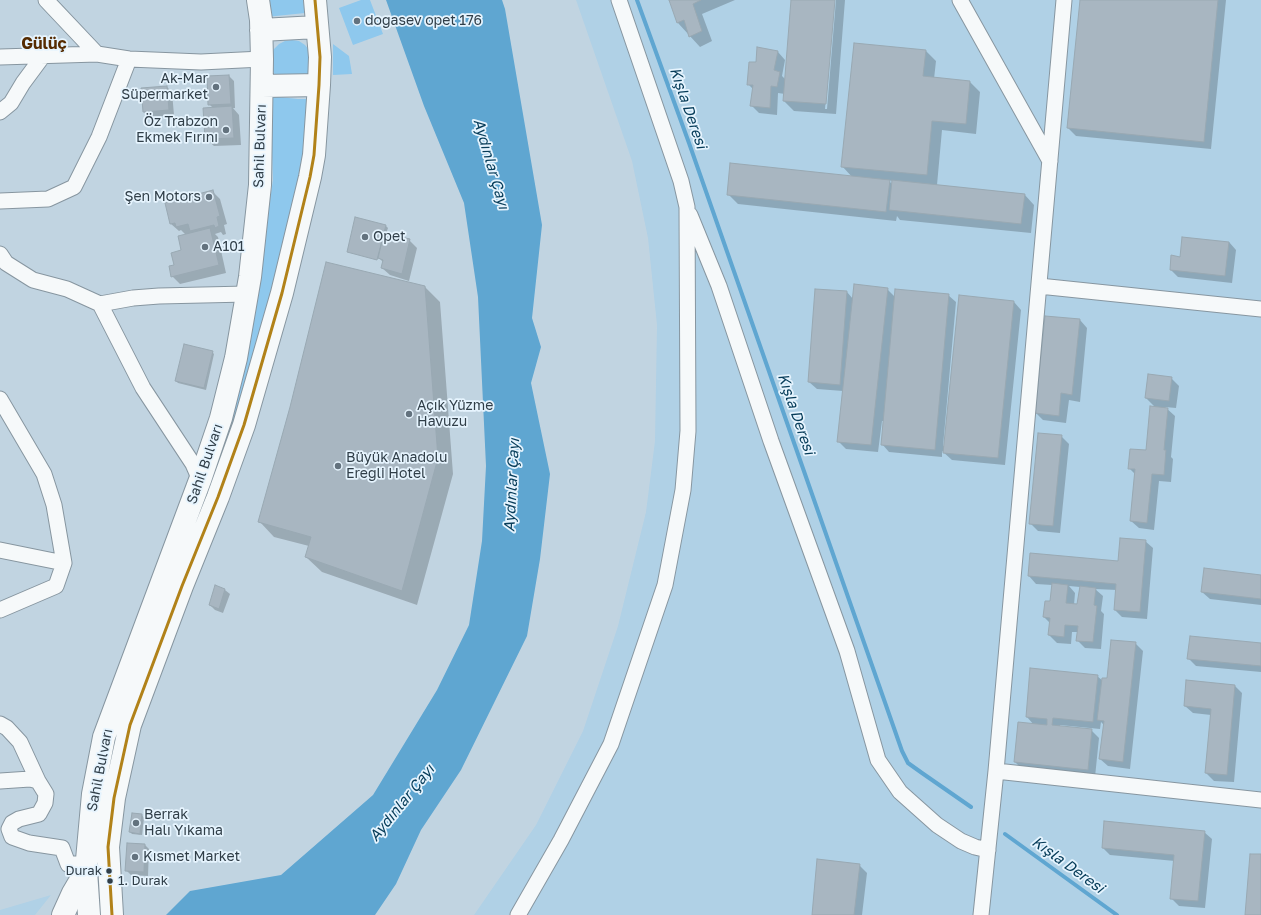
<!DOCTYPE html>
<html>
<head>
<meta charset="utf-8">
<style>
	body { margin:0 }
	canvas { display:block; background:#c1d4e1 }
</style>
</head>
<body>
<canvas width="1261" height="915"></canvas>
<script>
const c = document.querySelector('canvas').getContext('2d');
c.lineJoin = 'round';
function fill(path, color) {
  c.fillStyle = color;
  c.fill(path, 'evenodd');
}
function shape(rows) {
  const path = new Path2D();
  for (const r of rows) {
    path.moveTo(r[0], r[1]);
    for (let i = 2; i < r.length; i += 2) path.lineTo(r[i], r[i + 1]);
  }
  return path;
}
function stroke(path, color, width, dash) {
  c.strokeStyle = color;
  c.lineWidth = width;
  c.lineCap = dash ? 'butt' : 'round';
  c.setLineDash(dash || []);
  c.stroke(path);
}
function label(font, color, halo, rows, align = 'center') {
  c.font = font + ' "Golos Text",sans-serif';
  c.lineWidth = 3.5;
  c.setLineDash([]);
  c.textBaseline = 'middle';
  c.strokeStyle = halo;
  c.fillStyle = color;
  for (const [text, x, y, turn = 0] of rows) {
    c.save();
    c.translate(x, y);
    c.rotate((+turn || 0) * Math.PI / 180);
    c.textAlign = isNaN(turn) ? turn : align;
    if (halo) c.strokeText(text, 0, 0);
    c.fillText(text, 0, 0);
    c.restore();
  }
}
fill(shape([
	[576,0,1261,0,1261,915,474,915,536,825,583,731,618,626,646,512,655,441,657,325,648,238,632,161],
	[51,895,35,915,0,915,0,910]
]), '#b0d1e6');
fill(shape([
	[264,0,303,0,305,13,266,17],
	[361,0,370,0,383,34,353,45,339,8],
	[292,40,299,41,305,45,309,50,311,70,307,76,275,75,272,69,271,55,274,49,279,44,285,41],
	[333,44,349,56,352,74,333,75],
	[270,96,298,99,311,99,293,217,235,421,203,512,181,556,252,316,273,180]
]), '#8ec8ed');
fill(shape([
	[386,0,502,0,505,9,542,225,532,318,541,347,531,383,550,474,540,559,527,636,461,770,421,830,396,884,375,915,166,915,190,891,281,875,373,795,437,690,469,625,482,541,486,466,478,297,464,203,424,106]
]), '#5fa6d1');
fill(shape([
	[670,0,735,0,702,14,712,41,700,47,678,23],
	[792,0,834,0,825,109,827,109,836,0,845,0,836,114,794,111,784,101,785,94,778,93,777,115,759,113,751,105,753,89,748,84,756,64,758,49,778,52,785,60,782,76,786,80],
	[1081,0,1226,0,1211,149,1076,136,1068,128],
	[926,51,936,61,934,79,970,82,980,92,976,134,942,130,937,185,1024,194,1034,205,1031,233,900,220,897,216,896,221,738,204,728,194,853,178,842,166],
	[888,180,893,181,893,185],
	[229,76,234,81,235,108,233,108,239,115,241,145,214,146,206,139,213,108,209,104],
	[167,87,172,92,174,115,149,117,144,112],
	[213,192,220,199,227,224,224,225,226,234,223,235,221,232,215,234,218,237,226,273,180,284,172,276,175,266,182,251,186,235,181,230,179,231,171,224],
	[386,226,388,228,386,234,409,240,417,248,409,281,390,275,382,268,383,262,380,259,349,251],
	[1229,242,1236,250,1232,283,1178,277,1171,270,1181,258],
	[425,287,440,302,453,474,417,605,322,572,306,557,309,546,274,537,259,521],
	[887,289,895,297,948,295,956,302,943,446,945,446,1014,302,1021,310,1005,465,952,460,942,451,942,457,889,452,882,444,884,421,882,421,878,452,846,449,838,441,843,391,817,389,809,382,847,292,853,299],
	[1046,317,1080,320,1087,328,1080,402,1069,400,1066,423,1043,420,1036,413],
	[212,352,214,354,206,390,178,383,176,381],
	[1171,378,1179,386,1176,408,1165,407,1175,416,1171,457,1173,459,1171,482,1159,481,1154,530,1139,528,1131,521,1135,474,1129,468,1147,451,1156,408,1146,398],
	[1061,436,1069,444,1060,533,1038,531,1030,523],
	[1145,541,1153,548,1147,619,1122,617,1115,610,1117,590,1095,589,1103,596,1101,611,1104,614,1101,649,1085,648,1077,640,1078,632,1072,632,1071,644,1057,643,1049,635,1050,623,1044,617,1051,602,1052,585,1036,584,1029,576,1119,562],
	[1069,586,1080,587,1078,605,1074,605,1075,593],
	[1261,576,1261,605,1210,599,1202,592],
	[225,590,230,594,223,613,215,610,210,605],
	[1135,643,1143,651,1130,769,1108,766,1100,759,1104,725,1101,722,1100,729,1060,725,1060,727,1091,730,1099,738,1095,777,1023,770,1015,762,1034,725,1027,717,1097,676,1103,681,1108,680],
	[1261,644,1261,672,1196,666,1188,658],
	[1235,686,1242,693,1234,782,1214,781,1206,773,1211,715,1193,713,1185,706],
	[132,814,142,815,144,818,142,835,132,834,130,832],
	[1204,832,1212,839,1205,908,1179,906,1171,898,1175,861,1110,855,1103,848],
	[145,845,149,849,148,876,131,875,126,870],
	[859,865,867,873,862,915,813,915]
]), '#0003');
stroke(shape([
	[637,0,689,143,902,751,908,763,922,773,971,807],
	[1005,834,1117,915]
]), '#5fa6d1', 4);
const building = shape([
	[669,0,701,0,693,4,702,31,689,37,684,20,677,23,669,0],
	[791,0,835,0,826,104,783,101,791,0],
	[1080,0,1218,0,1204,142,1067,128,1080,0],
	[854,43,926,50,923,76,970,81,966,124,932,121,927,175,841,167,854,43],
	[757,47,778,51,774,70,780,72,777,87,771,86,770,108,750,106,753,85,747,85,749,62,756,62,757,47],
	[229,75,231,104,208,105,207,76,229,75],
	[167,86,169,110,143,112,141,88,167,86],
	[232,106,234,138,205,139,203,108,232,106],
	[730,163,890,180,886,212,727,195,730,163],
	[892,180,1025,194,1021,224,889,210,892,180],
	[213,190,220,216,217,217,219,226,215,228,214,225,190,231,188,224,176,227,175,223,170,224,165,203,213,190],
	[355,217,386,225,377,260,347,252,355,217],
	[210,228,219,265,171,277,169,266,174,265,171,253,181,250,178,236,210,228],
	[384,233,410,239,402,274,381,268,383,260,378,258,384,233],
	[1182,237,1229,242,1225,276,1170,270,1171,255,1180,257,1182,237],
	[326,262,425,286,438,458,402,591,305,557,311,537,258,522,290,407,326,262],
	[854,284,888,288,871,445,837,442,854,284],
	[815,289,847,291,840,385,808,382,815,289],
	[895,289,949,294,935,450,881,445,895,289],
	[959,295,1014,301,998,458,943,453,959,295],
	[1045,316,1080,319,1072,395,1061,393,1059,416,1035,413,1045,316],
	[184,344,213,351,204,388,175,381,184,344],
	[1148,374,1172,377,1169,401,1145,398,1148,374],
	[1150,406,1168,408,1164,450,1166,450,1164,475,1152,474,1147,523,1130,521,1135,469,1128,469,1130,449,1146,450,1150,406],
	[1038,433,1062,435,1053,526,1029,524,1038,433],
	[1120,538,1146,540,1140,612,1114,610,1116,584,1028,576,1030,553,1118,561,1120,538],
	[1204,568,1261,575,1261,599,1201,592,1204,568],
	[1052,583,1068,585,1066,603,1077,604,1080,586,1096,588,1094,605,1097,606,1093,642,1076,641,1078,626,1065,625,1064,637,1048,635,1050,618,1043,617,1045,601,1050,601,1052,583],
	[215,585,225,589,219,609,209,605,215,585],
	[1190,636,1261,643,1261,666,1187,659,1190,636],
	[1111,640,1136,642,1123,762,1099,759,1104,721,1097,720,1102,678,1107,678,1111,640],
	[1030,668,1098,675,1093,722,1053,718,1052,725,1092,729,1088,770,1014,762,1018,722,1047,725,1047,719,1026,717,1030,668],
	[1186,680,1235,685,1227,775,1205,773,1211,709,1184,706,1186,680],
	[132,813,142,814,140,834,129,832,132,813],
	[1104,821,1205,831,1198,901,1170,899,1174,855,1102,848,1104,821],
	[127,843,145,844,144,872,125,871,127,843],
	[1250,854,1261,854,1261,915,1245,915,1250,854],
	[817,859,860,864,854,915,812,915,817,859]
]);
fill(building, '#a8b6c1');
stroke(building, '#99a9b3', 1);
const street = shape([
	[46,0,97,54],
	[960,0,1050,161],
	[0,57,97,54,129,59,201,62,262,59],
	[0,112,11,103,23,83,43,56],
	[0,201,48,199,74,187,99,137,129,59],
	[690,215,719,286,771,441,847,651,878,760,900,792,937,825,961,841,975,847,988,850],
	[0,254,6,263,33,280,67,289,100,304,143,388,193,464,200,480],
	[1039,286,1261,309],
	[100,304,133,298,159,296,247,294],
	[0,399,44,474,54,505,64,563,56,586,0,610],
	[0,550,64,563],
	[0,724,7,728,20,742,38,781],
	[996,771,1261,800],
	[0,781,30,779,38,781,46,794,45,803,39,814,19,819,12,823,9,829,12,837,29,843,62,848,68,864,76,864,86,871],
	[518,915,561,840,611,744,665,585,683,490,688,431,687,207,681,181,619,0],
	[981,915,996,771,1064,0]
]);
const secondary = shape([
	[63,915,73,893,86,871]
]);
const highway = shape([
	[261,30,317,27],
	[262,86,319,85],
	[89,915,86,871,93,794,104,737,200,480,221,418,236,358,250,277,260,185,262,59,261,20,258,0],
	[112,915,108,847,114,798,130,725,182,586,218,497,244,425,282,293,310,177,314,155,319,85,320,57,315,0]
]);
stroke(street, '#8796a0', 17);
stroke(secondary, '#8796a0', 24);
stroke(highway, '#8796a0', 24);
stroke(street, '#f6f9fa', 15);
stroke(secondary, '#f6f9fa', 22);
stroke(highway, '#f6f9fa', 22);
stroke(shape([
	[112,915,108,847,114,798,130,725,182,586,218,497,244,425,282,293,310,177,314,155,319,85,320,57,315,0]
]), '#b18219', 3);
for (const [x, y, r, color] of [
	[357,21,4,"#63727e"],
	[216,87,4,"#63727e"],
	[226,130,4,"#63727e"],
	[209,197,4,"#63727e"],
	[365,237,4,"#63727e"],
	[205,247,4,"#63727e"],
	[409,414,4,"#63727e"],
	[338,466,4,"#63727e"],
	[136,823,4,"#63727e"],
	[135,857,4,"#63727e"],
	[109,871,3.5,"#303e48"],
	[110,881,3.5,"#303e48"]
]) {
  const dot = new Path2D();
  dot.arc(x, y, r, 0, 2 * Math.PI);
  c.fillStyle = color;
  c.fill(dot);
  stroke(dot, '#e6f4fe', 1.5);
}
label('13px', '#303e48', '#e6f4fe', [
	["Durak",102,871],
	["1. Durak",118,881,"left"]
], 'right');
label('14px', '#303e48', '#e6f4fe', [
	["dogasev opet 176",365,21],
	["Ak-Mar",208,79,"right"],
	["Süpermarket",208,95,"right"],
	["Öz Trabzon",218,122,"right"],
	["Ekmek Fırını",218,138,"right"],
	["Şen Motors",201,197,"right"],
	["Opet",373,237],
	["A101",213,247],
	["Açık Yüzme",417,406],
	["Havuzu",417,422],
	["Büyük Anadolu",346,458],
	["Ereğli Hotel",346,474],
	["Berrak",144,815],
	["Halı Yıkama",144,831],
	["Kısmet Market",143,857]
], 'left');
label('14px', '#303e48', '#e6f4fe', [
	["Sahil Bulvarı",260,146,-88],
	["Sahil Bulvarı",205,464,-71],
	["Sahil Bulvarı",100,770,-79]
]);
label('italic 15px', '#063c59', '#e6f4fe', [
	["Kışla Deresi",688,108,71],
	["Aydınlar Çayı",491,164,74],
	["Kışla Deresi",796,414,71],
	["Aydınlar Çayı",512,485,-87],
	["Aydınlar Çayı",402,803,-51],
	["Kışla Deresi",1068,865,36]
]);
label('bold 16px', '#552b01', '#e6f4fe', [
	["Gülüç",44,44]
]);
</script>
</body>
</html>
